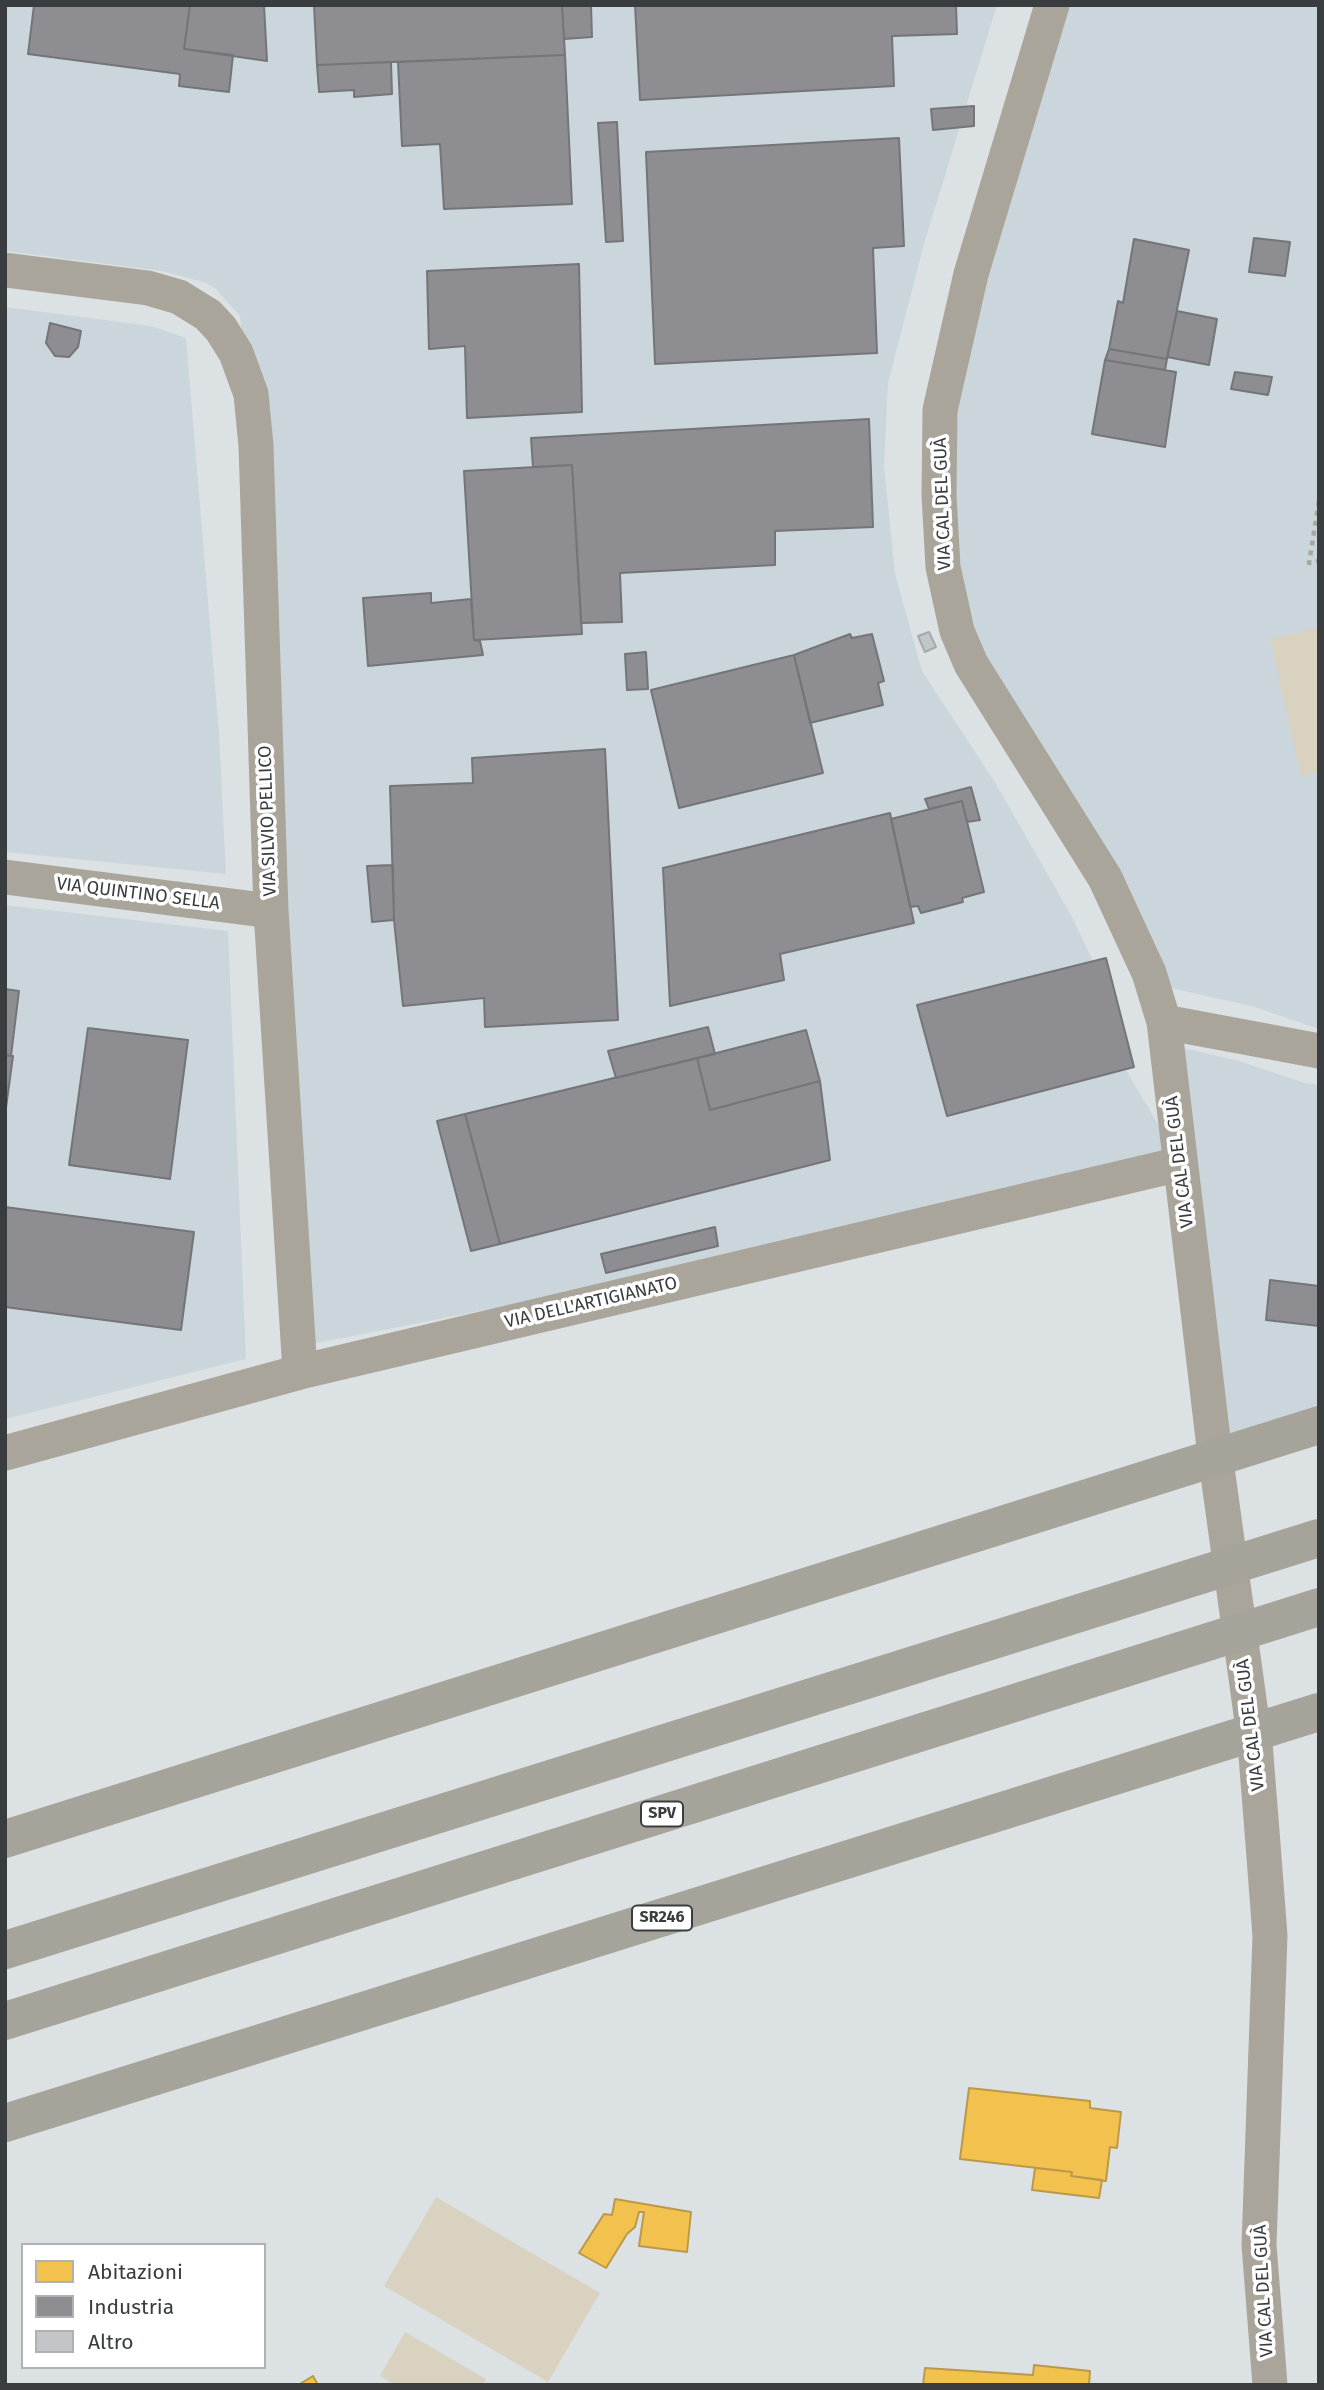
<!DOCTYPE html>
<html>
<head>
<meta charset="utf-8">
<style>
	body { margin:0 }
	#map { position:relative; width:1324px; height:2390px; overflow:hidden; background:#dce2e4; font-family:"Fira Sans",sans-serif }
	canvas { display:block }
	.frame { position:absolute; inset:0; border:7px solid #393d3f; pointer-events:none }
	.legend { position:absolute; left:21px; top:2243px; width:245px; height:126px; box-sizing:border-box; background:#fff; border:2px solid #b0b1b2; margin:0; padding:9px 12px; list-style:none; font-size:21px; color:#393d3f }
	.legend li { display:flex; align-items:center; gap:14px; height:35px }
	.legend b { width:35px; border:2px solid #b0b1b2 }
</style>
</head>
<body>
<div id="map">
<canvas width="1324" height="2390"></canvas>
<div class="frame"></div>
<ul class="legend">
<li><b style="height:19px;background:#f2c14e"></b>Abitazioni</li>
<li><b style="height:19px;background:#8d8d92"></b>Industria</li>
<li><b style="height:19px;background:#c2c6c8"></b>Altro</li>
</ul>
</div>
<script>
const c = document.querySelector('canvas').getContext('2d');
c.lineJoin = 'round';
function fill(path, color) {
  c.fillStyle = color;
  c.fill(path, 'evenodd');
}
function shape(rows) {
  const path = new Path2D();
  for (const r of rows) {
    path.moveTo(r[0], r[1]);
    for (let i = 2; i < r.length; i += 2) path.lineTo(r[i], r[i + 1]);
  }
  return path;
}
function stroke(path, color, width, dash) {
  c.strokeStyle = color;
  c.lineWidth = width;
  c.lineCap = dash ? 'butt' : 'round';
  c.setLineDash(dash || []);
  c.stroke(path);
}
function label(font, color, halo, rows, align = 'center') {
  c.font = font + ' "Fira Sans",sans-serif';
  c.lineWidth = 7;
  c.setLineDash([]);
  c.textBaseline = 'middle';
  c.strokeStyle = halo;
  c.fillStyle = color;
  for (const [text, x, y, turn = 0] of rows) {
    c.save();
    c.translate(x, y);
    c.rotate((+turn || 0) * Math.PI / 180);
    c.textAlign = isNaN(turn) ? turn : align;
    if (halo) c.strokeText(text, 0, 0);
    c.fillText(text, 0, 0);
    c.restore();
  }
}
fill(shape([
	[5,5,997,5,924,244,888,383,884,466,895,574,922,671,996,784,1072,917,1093,961,1106,958,1134,1067,1126,1070,1185,1170,1179,1047,1239,1061,1305,1083,1319,1085,1319,1423,1224,1457,1185,1172,302,1346,276,731,240,316,216,289,207,283,162,271,5,251],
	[1055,5,1319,5,1319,1029,1255,1007,1167,987,972,646,939,465],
	[5,307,151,326,186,338,219,733,226,874,5,852],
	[5,905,228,931,246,1359,5,1419]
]), '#cad6db');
fill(shape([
	[1319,628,1319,772,1301,776,1270,639],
	[436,2197,600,2293,548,2382,384,2286],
	[405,2332,486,2379,483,2385,395,2385,380,2376]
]), '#d9d2c1');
const homes = shape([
	[969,2088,1090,2101,1090,2108,1121,2112,1117,2148,1110,2147,1106,2181,1071,2176,1072,2172,960,2159,969,2088],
	[1035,2168,1072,2172,1071,2176,1102,2180,1099,2198,1032,2190,1035,2168],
	[615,2199,691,2212,687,2252,639,2246,644,2212,639,2212,635,2227,627,2234,606,2268,579,2253,604,2214,612,2215,615,2199],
	[1034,2365,1090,2371,1089,2385,923,2385,925,2368,1033,2375,1034,2365],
	[313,2376,318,2385,298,2385,313,2376]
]);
fill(homes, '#f2c14e');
stroke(homes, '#ba994a', 2);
const industry = shape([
	[34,5,190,5,184,49,233,55,229,92,179,86,180,74,28,54,34,5],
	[190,5,264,5,267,61,184,49,190,5],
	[314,5,562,5,565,55,317,65,314,5],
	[562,5,591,5,592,37,564,39,562,5],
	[635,5,956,5,957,34,892,36,894,86,640,100,635,5],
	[565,55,572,204,444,209,440,144,402,146,398,62,565,55],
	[391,62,392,94,354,97,354,90,319,92,317,65,391,62],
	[974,106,974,126,933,130,931,109,974,106],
	[617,122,623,241,606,242,598,123,617,122],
	[899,138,904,246,873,248,877,353,655,364,646,152,899,138],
	[1254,238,1290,242,1285,276,1249,272,1254,238],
	[1134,239,1189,250,1167,359,1109,349,1118,301,1123,303,1134,239],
	[579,264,582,412,467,418,465,346,429,349,427,271,579,264],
	[1177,311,1217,319,1209,365,1167,357,1177,311],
	[50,323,81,331,78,347,69,357,55,356,46,343,50,323],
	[1109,349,1167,359,1165,370,1105,360,1109,349],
	[1105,360,1176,372,1165,447,1092,434,1105,360],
	[1235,372,1272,377,1268,395,1231,389,1235,372],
	[869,419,873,527,775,531,775,565,620,573,622,622,581,623,572,465,533,467,531,438,869,419],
	[572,465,582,634,474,640,464,471,572,465],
	[431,593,431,603,471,599,474,640,480,641,483,655,368,666,363,598,431,593],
	[850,634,852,638,872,634,884,681,878,683,883,705,810,723,794,655,850,634],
	[646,652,648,689,627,690,625,654,646,652],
	[794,655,823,773,679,808,651,690,794,655],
	[605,749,618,1020,485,1027,484,998,403,1006,394,920,390,786,473,783,472,758,605,749],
	[971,787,980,820,967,822,962,801,929,809,925,799,971,787],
	[962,801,984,892,962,898,963,902,921,913,918,906,910,907,891,819,962,801],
	[890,813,914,923,780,954,784,980,670,1006,663,868,890,813],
	[393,865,394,920,372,922,367,866,393,865],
	[1106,958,1134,1067,947,1116,917,1005,1106,958],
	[5,989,19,991,11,1056,5,1055,5,989],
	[708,1027,715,1054,616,1078,608,1051,708,1027],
	[88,1028,188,1040,170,1179,69,1165,88,1028],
	[806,1030,820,1081,710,1110,697,1058,806,1030],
	[5,1055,13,1056,5,1115,5,1055],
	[697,1058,710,1110,820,1081,830,1160,500,1244,465,1114,697,1058],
	[465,1114,500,1244,471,1251,437,1121,465,1114],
	[5,1207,194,1232,181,1330,5,1307,5,1207],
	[715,1227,718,1246,606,1273,601,1254,715,1227],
	[1270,1280,1319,1286,1319,1326,1266,1320,1270,1280]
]);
fill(industry, '#8d8d92');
stroke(industry, '#747579', 2);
const building = shape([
	[929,632,936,647,925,652,918,636,929,632]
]);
fill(building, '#c2c6c8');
stroke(building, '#a5a9ab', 2);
stroke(shape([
	[1319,501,1309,563,1319,561]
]), '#a8a6a0', 4.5, [5, 5]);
stroke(shape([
	[1052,5,971,274,940,410,939,495,943,567,957,631,971,664,1105,878,1149,973,1164,1022,1213,1439,1255,1743,1263,1844,1270,1936,1259,2245,1270,2385],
	[5,270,148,288,179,297,208,315,221,329,236,353,251,394,256,446,271,911,300,1372],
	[5,877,271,911],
	[1164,1022,1319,1051],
	[5,1453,300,1372,1180,1164]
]), '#aaa59a', 35);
stroke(shape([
	[5,1839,1319,1425],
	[5,1950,1319,1538],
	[5,2021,1319,1607],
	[5,2123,1319,1712]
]), '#a6a39b', 38);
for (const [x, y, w] of [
	[662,1814,42],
	[662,1918,60]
]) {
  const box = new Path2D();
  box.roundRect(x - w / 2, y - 12.5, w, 25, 5);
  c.fillStyle = '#fff';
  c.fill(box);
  stroke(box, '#393d3f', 2);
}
label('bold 16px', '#393d3f', null, [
	["SPV",662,1814],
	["SR246",662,1918]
]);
label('18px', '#393d3f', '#fff', [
	["VIA CAL DEL GUÀ",943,504,-92],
	["VIA SILVIO PELLICO",268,821,-92],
	["VIA QUINTINO SELLA",138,894,7],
	["VIA CAL DEL GUÀ",1180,1162,-97],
	["VIA DELL'ARTIGIANATO",591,1303,-13],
	["VIA CAL DEL GUÀ",1251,1725,-97],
	["VIA CAL DEL GUÀ",1264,2291,-93]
]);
</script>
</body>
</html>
